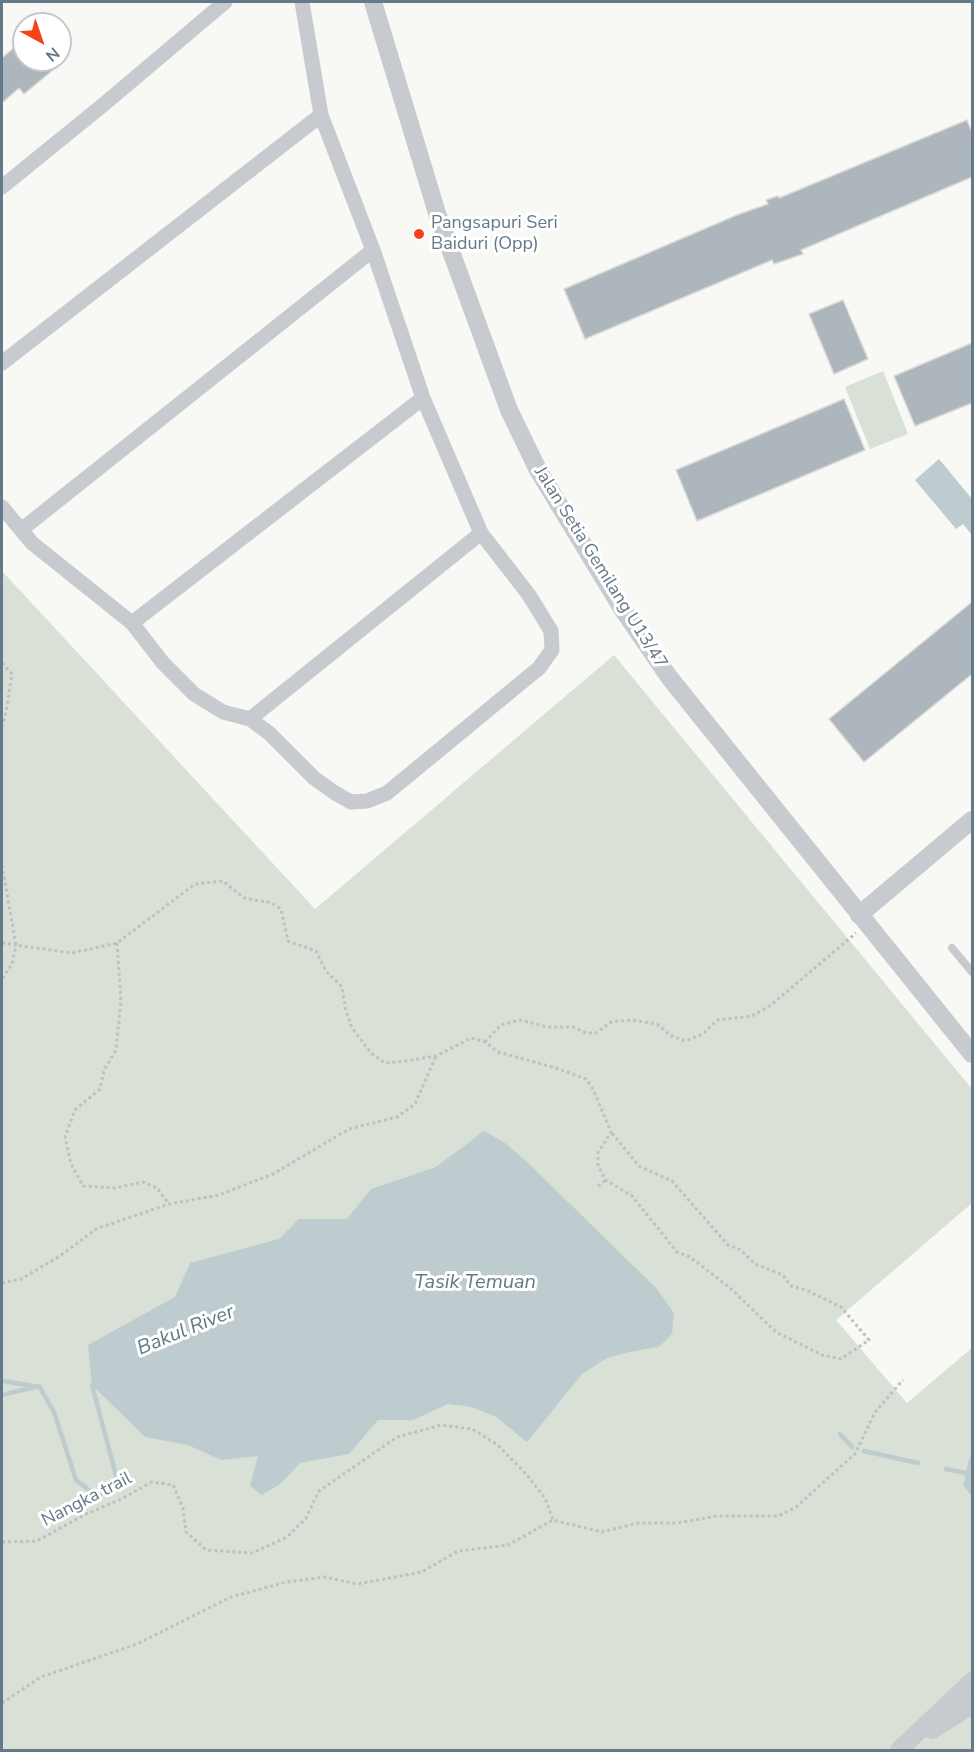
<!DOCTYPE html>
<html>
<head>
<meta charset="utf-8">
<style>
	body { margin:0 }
	#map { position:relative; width:974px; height:1752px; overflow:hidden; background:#f8f8f4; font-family:"Nunito Sans",sans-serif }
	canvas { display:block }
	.frame { position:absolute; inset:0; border:3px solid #647989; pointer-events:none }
	.north { position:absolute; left:12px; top:12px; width:60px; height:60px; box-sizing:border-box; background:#fff; border:2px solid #c1c9d0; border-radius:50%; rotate:140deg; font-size:16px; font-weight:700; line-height:24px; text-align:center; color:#647989 }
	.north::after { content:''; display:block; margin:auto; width:21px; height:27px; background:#f54318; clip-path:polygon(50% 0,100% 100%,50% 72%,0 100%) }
</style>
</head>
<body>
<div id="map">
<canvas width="974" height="1752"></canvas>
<div class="frame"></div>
<div class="north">N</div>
</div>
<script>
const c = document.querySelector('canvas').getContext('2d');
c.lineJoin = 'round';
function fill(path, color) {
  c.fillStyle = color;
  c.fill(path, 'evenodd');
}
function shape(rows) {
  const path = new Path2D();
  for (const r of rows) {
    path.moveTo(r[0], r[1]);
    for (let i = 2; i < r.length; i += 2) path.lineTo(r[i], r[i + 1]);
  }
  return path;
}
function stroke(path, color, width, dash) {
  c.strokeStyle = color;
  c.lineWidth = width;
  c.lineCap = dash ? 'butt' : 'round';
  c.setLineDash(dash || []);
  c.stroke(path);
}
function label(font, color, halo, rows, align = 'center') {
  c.font = font + ' "Nunito Sans",sans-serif';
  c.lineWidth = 6;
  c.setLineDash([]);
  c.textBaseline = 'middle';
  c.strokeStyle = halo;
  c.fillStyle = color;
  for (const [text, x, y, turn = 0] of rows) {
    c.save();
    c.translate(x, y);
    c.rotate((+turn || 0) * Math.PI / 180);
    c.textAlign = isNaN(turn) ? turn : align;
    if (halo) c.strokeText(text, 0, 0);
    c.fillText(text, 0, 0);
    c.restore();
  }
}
fill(shape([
	[883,371,908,434,870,449,845,387],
	[2,571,315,909,614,655,972,1089,972,1203,836,1320,907,1403,972,1348,972,1456,969,1458,963,1485,972,1497,972,1750,2,1750]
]), '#d9e0d5');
fill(shape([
	[939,459,972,499,971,534,963,524,956,529,915,480],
	[484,1131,505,1143,525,1160,656,1288,674,1313,672,1334,659,1347,629,1352,607,1358,582,1374,527,1442,496,1417,472,1407,448,1404,413,1420,378,1420,349,1454,300,1463,280,1484,262,1495,250,1486,258,1456,221,1460,188,1445,145,1437,92,1385,88,1345,175,1297,190,1263,279,1239,299,1219,347,1219,371,1189,436,1167],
	[972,1456,972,1497,963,1485,969,1458]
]), '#becbcf');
stroke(shape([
	[2,1381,34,1386],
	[2,1395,39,1386,54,1412,76,1480,98,1497,117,1479,92,1385,96,1384],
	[840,1434,852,1447],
	[864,1451,918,1463],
	[946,1469,966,1473,972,1471]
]), '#becbcf', 4.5);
const building = shape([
	[24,39,24,60,65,60,24,94,19,88,2,103,2,58,24,39],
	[967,120,972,133,972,177,801,250,803,254,774,264,772,260,585,339,564,289,737,215,768,204,766,200,778,196,779,198,967,120],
	[843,300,868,359,834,374,809,314,843,300],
	[972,343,972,403,915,426,894,376,972,343],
	[844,399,865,450,697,521,676,470,844,399],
	[972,602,972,674,864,762,829,719,972,602]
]);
fill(building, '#adb6bd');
stroke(building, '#d9d9d7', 1.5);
stroke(shape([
	[2,663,12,674,6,712,2,727],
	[2,865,16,945,72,953,117,943,195,884,223,881,244,898,272,903,281,909,288,941,316,951,326,971,342,987,346,1011,352,1028,371,1053,385,1063,406,1061,436,1056,471,1038,485,1042,498,1052,556,1068,586,1079,593,1089,611,1132,598,1153,598,1164,601,1172,606,1180,632,1196,677,1252,690,1257,729,1287,776,1332,822,1355,841,1359,869,1340,841,1307,806,1290,791,1286,783,1275,755,1264,741,1250,728,1245,672,1181,639,1166,611,1132],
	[2,943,16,945,12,964,2,979],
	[117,943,121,1001,116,1050,104,1070,100,1089,75,1110,65,1137,71,1164,83,1186,115,1188,143,1182,157,1188,169,1204],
	[485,1042,501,1025,520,1020,548,1027,573,1027,586,1033,596,1033,611,1022,633,1020,657,1024,670,1035,685,1041,703,1034,717,1020,752,1016,771,1005,856,933],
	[598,1186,606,1180],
	[2,1283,21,1279,60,1256,96,1229,169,1204,219,1195,273,1174,349,1129,397,1117,415,1104,436,1056],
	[2,1542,37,1541,82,1516,121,1499,152,1482,173,1485,183,1508,186,1532,206,1550,252,1553,287,1537,306,1518,319,1491,397,1437,441,1425,472,1429,498,1445,526,1474,545,1498,553,1520],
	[2,1703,41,1677,137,1644,231,1597,287,1582,325,1577,357,1584,422,1572,458,1551,508,1545,553,1520,602,1532,638,1523,677,1523,717,1516,778,1516,796,1507,855,1454,875,1412,903,1380]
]), '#bec1c3', 3, [3, 3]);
stroke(shape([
	[952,948,972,972]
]), '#c7cbcf', 8);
stroke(shape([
	[2,187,103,105,225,2],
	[2,363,321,115],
	[2,507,32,543,132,623,163,663,194,694,223,712,250,719,269,733,314,778,335,793,351,802,367,801,387,793,539,668,552,650,551,631,529,595,481,533,423,398,373,250,321,115,302,2],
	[21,530,373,250],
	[132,623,423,398],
	[250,719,481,533]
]), '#c7cbcf', 15);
stroke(shape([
	[373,2,437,213,509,410,538,470,623,610,669,677,972,1054],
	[859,915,972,820],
	[932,1730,972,1705],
	[899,1750,972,1681]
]), '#c7cbcf', 18);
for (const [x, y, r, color] of [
	[419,234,6,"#f54318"]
]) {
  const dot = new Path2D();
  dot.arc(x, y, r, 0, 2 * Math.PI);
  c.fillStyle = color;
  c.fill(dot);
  stroke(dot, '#fff', 2);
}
label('18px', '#647989', '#fff', [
	["Pangsapuri Seri",431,224],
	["Baiduri (Opp)",431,245]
], 'left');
label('18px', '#647989', '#fff', [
	["Jalan Setia Gemilang U13/47",600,568,58],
	["Nangka trail",87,1500,-27]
]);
label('italic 20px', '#5f7b84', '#fff', [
	["Tasik Temuan",475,1283],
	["Bakul River",186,1331,-22]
]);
</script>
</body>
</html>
